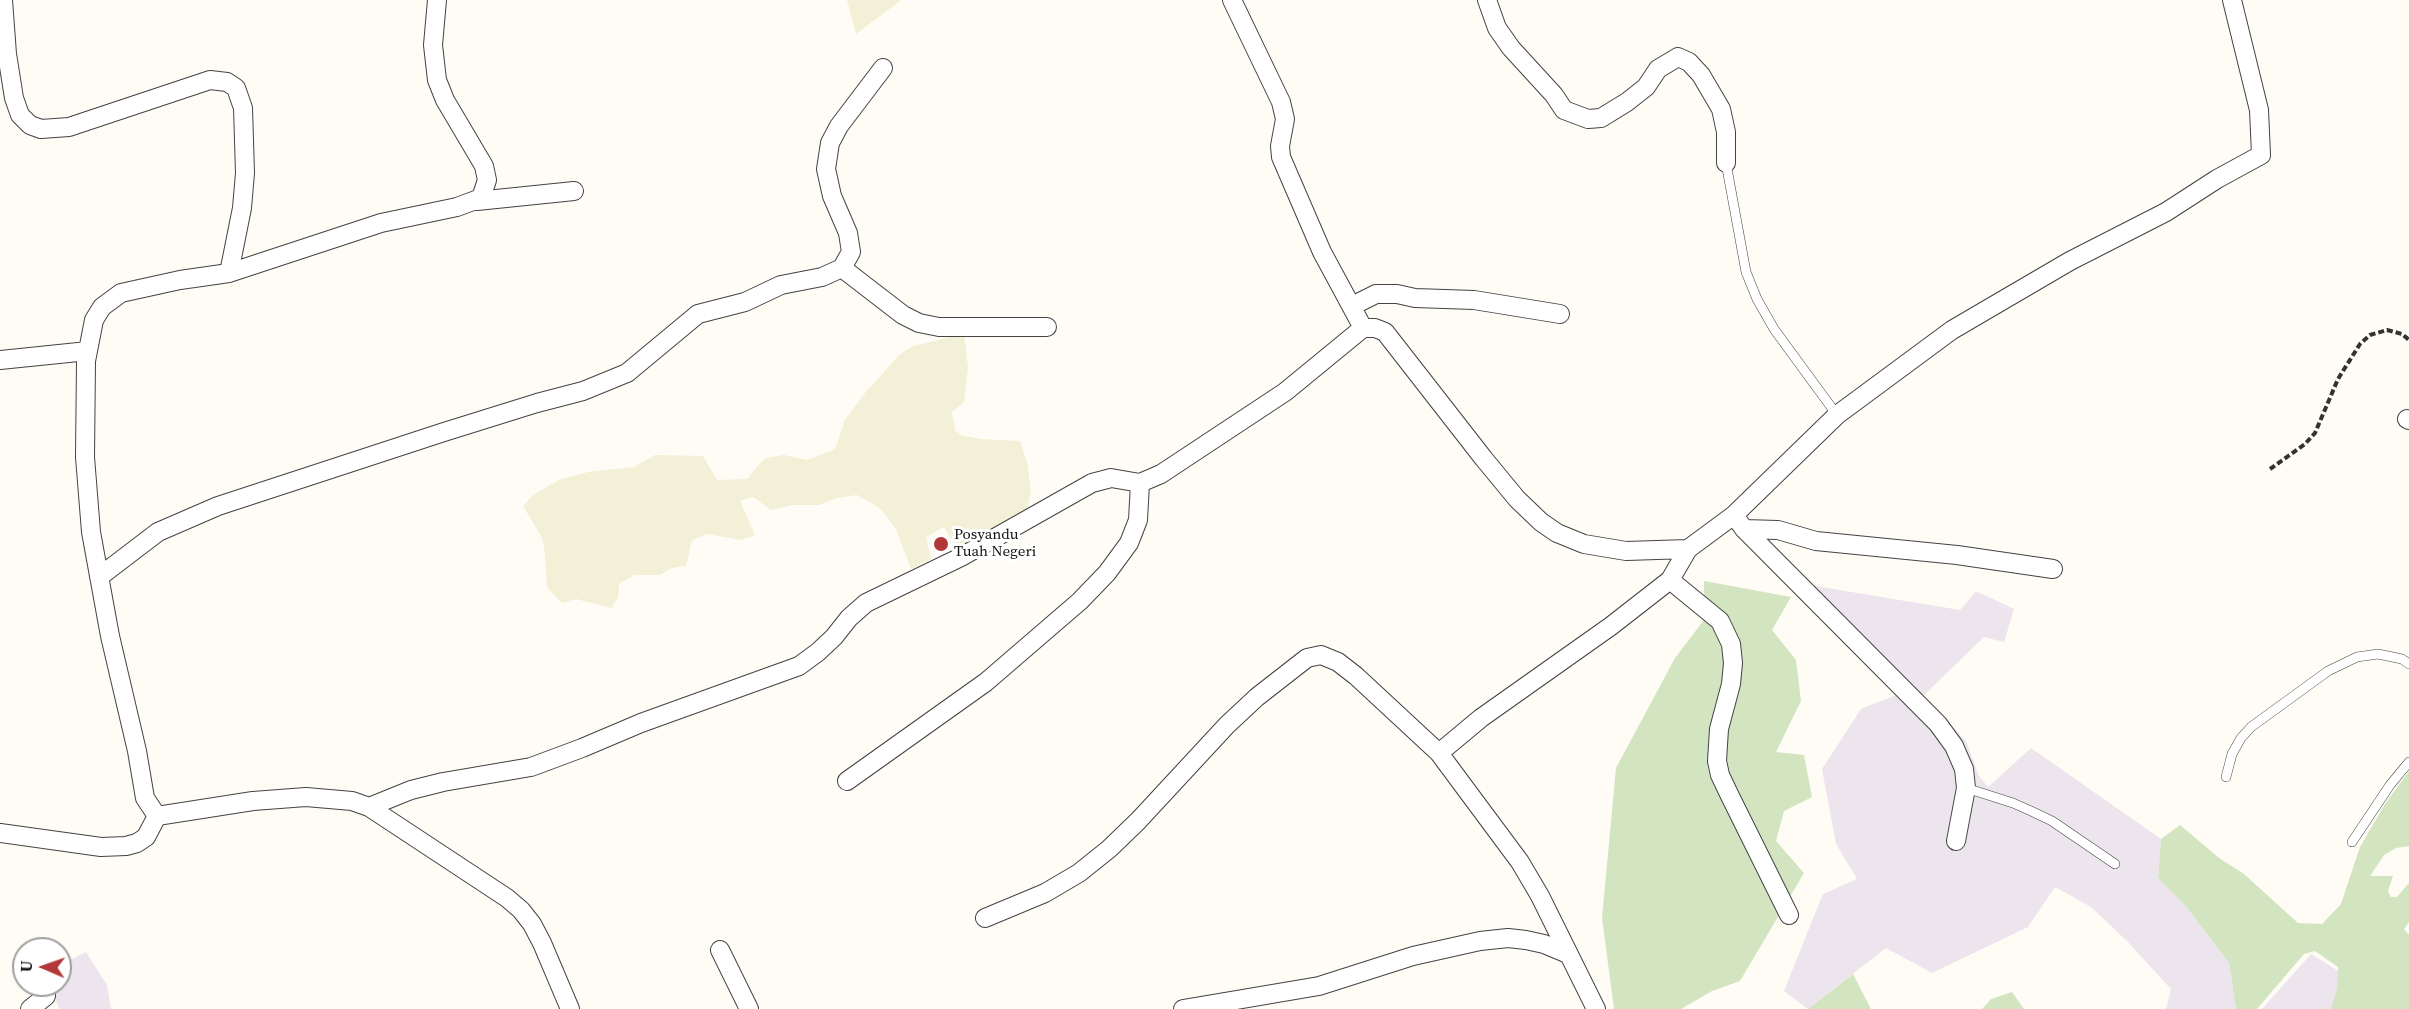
<!DOCTYPE html>
<html>
<head>
<meta charset="utf-8">
<style>
	body { margin:0 }
	#map { position:relative; width:2409px; height:1009px; overflow:hidden; background:#fefcf4; font-family:"Source Serif 4",serif }
	canvas { display:block }
	.north { position:absolute; left:12px; top:937px; width:60px; height:60px; box-sizing:border-box; background:#fff; border:2px solid #9f9f9f; border-radius:50%; rotate:272deg; font-size:16px; font-weight:700; line-height:24px; text-align:center; color:#101010 }
	.north::after { content:''; display:block; margin:auto; width:21px; height:27px; background:#b13738; clip-path:polygon(50% 0,100% 100%,50% 72%,0 100%) }
</style>
</head>
<body>
<div id="map">
<canvas width="2409" height="1009"></canvas>
<div class="north">U</div>
</div>
<script>
const c = document.querySelector('canvas').getContext('2d');
c.lineJoin = 'round';
function fill(path, color) {
  c.fillStyle = color;
  c.fill(path, 'evenodd');
}
function shape(rows) {
  const path = new Path2D();
  for (const r of rows) {
    path.moveTo(r[0], r[1]);
    for (let i = 2; i < r.length; i += 2) path.lineTo(r[i], r[i + 1]);
  }
  return path;
}
function stroke(path, color, width, dash) {
  c.strokeStyle = color;
  c.lineWidth = width;
  c.lineCap = dash ? 'butt' : 'round';
  c.setLineDash(dash || []);
  c.stroke(path);
}
function label(font, color, halo, rows, align = 'center') {
  c.font = font + ' "Source Serif 4",serif';
  c.lineWidth = 6;
  c.setLineDash([]);
  c.textBaseline = 'middle';
  c.strokeStyle = halo;
  c.fillStyle = color;
  for (const [text, x, y, turn = 0] of rows) {
    c.save();
    c.translate(x, y);
    c.rotate((+turn || 0) * Math.PI / 180);
    c.textAlign = isNaN(turn) ? turn : align;
    if (halo) c.strokeText(text, 0, 0);
    c.fillText(text, 0, 0);
    c.restore();
  }
}
fill(shape([
	[1809,585,1960,610,1976,591,2014,609,2004,642,1984,637,1923,696,1966,741,1979,776,1988,787,2031,748,2161,839,2158,878,2184,904,2229,963,2236,1009,2166,1009,2171,989,2128,942,2091,907,2055,887,2028,927,1932,973,1886,948,1808,1009,1784,991,1823,894,1857,879,1836,844,1822,769,1861,709,1896,695],
	[86,952,107,985,111,1009,59,1009,51,985,60,985,60,965],
	[2311,954,2356,982,2346,1009,2262,1009]
]), '#ece5ed');
fill(shape([
	[847,0,901,0,856,34],
	[964,334,968,367,964,402,952,412,955,431,964,436,981,439,1020,441,1027,462,1031,491,1027,511,1013,521,984,532,964,547,954,545,944,527,926,537,931,559,911,569,896,529,880,508,857,495,837,498,819,505,793,505,771,510,753,497,740,501,755,535,741,540,707,534,692,540,686,566,672,568,660,575,634,575,619,584,618,597,612,608,576,599,562,603,547,587,544,545,541,536,523,506,533,495,559,480,588,472,634,467,655,455,703,456,717,480,747,479,765,458,784,455,807,460,835,449,845,420,865,393,899,355,913,346]
]), '#f2f0d6');
fill(shape([
	[1704,581,1791,597,1772,630,1796,660,1801,701,1776,752,1804,755,1812,797,1784,811,1776,841,1804,873,1740,981,1712,991,1681,1009,1614,1009,1602,918,1616,768,1675,658,1704,620],
	[2409,771,2409,846,2396,848,2384,855,2370,876,2393,876,2388,891,2391,897,2397,897,2409,883,2409,922,2404,929,2409,935,2409,1009,2331,1009,2337,989,2338,967,2315,951,2304,954,2257,1009,2236,1009,2229,963,2184,904,2158,878,2161,839,2180,825,2219,858,2244,874,2298,923,2322,924,2341,904,2360,847,2385,804],
	[1853,974,1871,1009,1807,1009,1808,1009],
	[2012,992,2024,1009,1982,1009,1991,999]
]), '#d2e5c0');
const service = shape([
	[1726,163,1746,272,1757,299,1774,329,1837,415],
	[2226,777,2232,754,2241,738,2251,727,2328,671,2357,657,2378,654,2402,659,2409,664],
	[1966,788,2013,803,2031,811,2052,821,2115,864],
	[2352,842,2390,785,2409,762]
]);
const minor = shape([
	[3,0,7,54,14,98,20,115,30,125,41,129,69,127,210,80,227,82,236,88,243,108,245,173,242,208,229,273],
	[1232,0,1281,102,1285,119,1280,146,1281,157,1322,252,1363,328],
	[1487,0,1497,28,1511,48,1554,95,1564,110,1588,119,1601,118,1627,102,1646,87,1658,69,1678,57,1689,62,1701,75,1721,109,1726,132,1726,163],
	[477,201,574,191],
	[842,268,903,315,919,323,939,327,1047,327],
	[1352,306,1376,294,1397,294,1415,298,1474,300,1560,314],
	[0,360,88,351],
	[2407,419,2409,420],
	[1734,515,1744,529,1938,724,1954,746,1964,769,1966,788,1956,841],
	[1744,529,1778,530,1816,541,1957,555,2053,569],
	[99,577,158,532,218,506,444,432,537,403,583,391,627,373,698,314,745,302,781,285,822,277,842,268,851,252,848,233,832,196,826,169,830,143,839,126,883,68],
	[1670,580,1720,621,1731,644,1733,663,1731,684,1719,729,1717,761,1720,775,1729,794,1789,915],
	[1439,753,1481,718,1611,626,1670,580,1688,549,1734,515,1837,415,1952,330,2070,261,2166,212,2217,179,2261,155,2259,110,2232,0],
	[847,781,986,682,1080,601,1107,573,1129,543,1138,520,1140,483],
	[369,807,411,790,443,782,531,767,582,748,641,723,799,666,818,652,834,637,849,618,866,603,961,557,1092,483,1111,478,1140,483,1161,474,1285,392,1363,328,1375,328,1385,332,1484,459,1517,499,1541,522,1557,533,1584,544,1626,551,1688,549],
	[157,816,145,798,137,751,110,636,91,532,85,457,86,361,94,320,102,307,121,293,180,280,229,273,381,223,457,207,481,198,487,180,484,166,445,100,437,80,433,45,437,0],
	[157,816,253,801,306,797,352,801,369,807,507,898,521,910,532,924,542,943,570,1009],
	[0,833,101,847,126,846,137,843,146,837,157,816],
	[985,918,1045,893,1079,873,1109,849,1138,821,1227,725,1257,697,1307,658,1321,655,1338,662,1356,676,1439,753,1520,862,1540,896,1596,1009],
	[720,950,749,1009],
	[30,1009,46,996],
	[1183,1009,1319,986,1413,956,1480,941,1508,938,1526,940,1544,944,1568,954]
]);
stroke(service, '#434343', 10);
stroke(minor, '#434343', 20);
stroke(shape([
	[2270,469,2305,444,2315,433,2338,379,2360,344,2370,335,2387,330,2402,334,2409,340]
]), '#323232', 4, [6, 3]);
stroke(service, '#fff', 9);
stroke(minor, '#fff', 18);
for (const [x, y, r, color] of [
	[941,544,8,"#b13738"]
]) {
  const dot = new Path2D();
  dot.arc(x, y, r, 0, 2 * Math.PI);
  c.fillStyle = color;
  c.fill(dot);
  stroke(dot, '#fff', 2);
}
label('15px', '#101010', '#fff', [
	["Posyandu",954,535],
	["Tuah Negeri",954,552]
], 'left');
</script>
</body>
</html>
